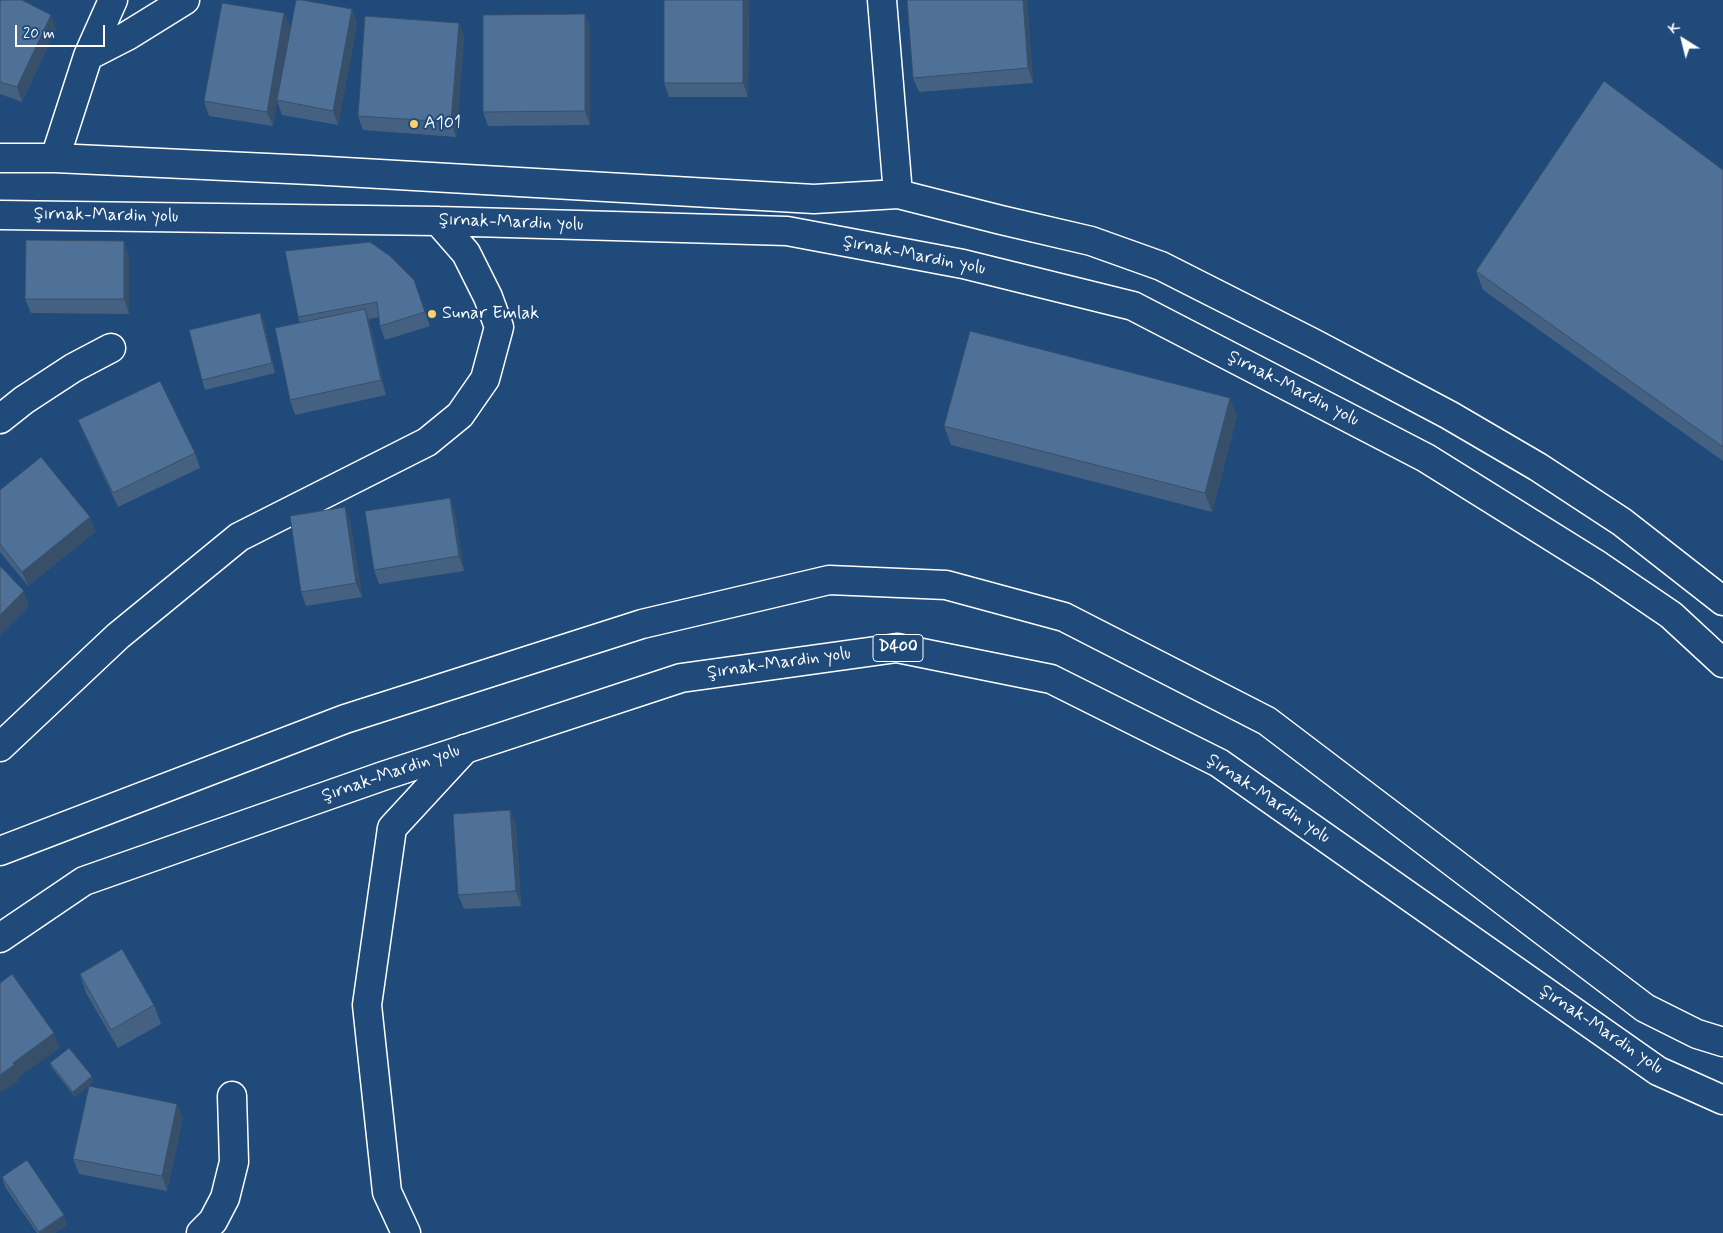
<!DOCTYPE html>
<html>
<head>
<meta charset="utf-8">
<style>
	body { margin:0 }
	#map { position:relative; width:1723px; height:1233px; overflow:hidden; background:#1f4a7a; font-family:Mynerve,sans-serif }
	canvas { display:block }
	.north { position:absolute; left:1658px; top:15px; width:50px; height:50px; -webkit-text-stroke:4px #1f4a7a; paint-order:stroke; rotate:324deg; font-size:14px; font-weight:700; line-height:20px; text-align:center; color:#fff }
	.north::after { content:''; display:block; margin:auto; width:18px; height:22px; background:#fff; clip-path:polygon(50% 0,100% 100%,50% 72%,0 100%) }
	.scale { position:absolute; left:15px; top:25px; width:90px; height:22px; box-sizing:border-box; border:2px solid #fff; border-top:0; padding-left:6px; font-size:15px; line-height:18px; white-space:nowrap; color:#fff; -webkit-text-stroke:4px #1f4a7a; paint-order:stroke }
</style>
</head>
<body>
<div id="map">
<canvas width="1723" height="1233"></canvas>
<div class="north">K</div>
<div class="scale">20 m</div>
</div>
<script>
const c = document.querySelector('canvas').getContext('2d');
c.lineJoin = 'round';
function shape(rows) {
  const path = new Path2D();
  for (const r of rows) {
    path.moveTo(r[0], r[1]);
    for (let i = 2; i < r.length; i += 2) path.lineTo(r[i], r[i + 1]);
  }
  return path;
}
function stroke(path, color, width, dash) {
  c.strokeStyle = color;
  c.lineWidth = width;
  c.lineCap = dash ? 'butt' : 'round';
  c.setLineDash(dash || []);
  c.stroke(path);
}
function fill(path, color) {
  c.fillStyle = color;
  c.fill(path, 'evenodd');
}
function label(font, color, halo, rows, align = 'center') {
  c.font = font + ' Mynerve,sans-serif';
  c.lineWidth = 4;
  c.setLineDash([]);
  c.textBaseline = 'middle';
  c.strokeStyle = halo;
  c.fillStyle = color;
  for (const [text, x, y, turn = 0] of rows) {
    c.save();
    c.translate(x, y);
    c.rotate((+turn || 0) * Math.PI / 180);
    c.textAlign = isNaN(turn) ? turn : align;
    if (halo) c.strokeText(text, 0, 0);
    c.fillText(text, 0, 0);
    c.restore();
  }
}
const minor = shape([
	[882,0,898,194],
	[88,56,127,36,185,0],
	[0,158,55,158,310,170,814,199,898,194,1001,220,1091,241,1161,266,1313,343,1449,415,1538,467,1622,522,1723,601],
	[55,158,88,56,113,0],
	[0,215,438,221,787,231,963,264,1133,306,1426,458,1599,566,1671,615,1723,663],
	[0,419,24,400,73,368,111,348],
	[0,747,118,636,239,537,427,442,460,415,485,379,499,327,488,297,466,253,438,221],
	[201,1233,213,1221,225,1198,234,1162,232,1096],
	[406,1233,387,1192,367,1005,392,828,465,749]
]);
const highway = shape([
	[0,851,345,719,642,624,829,580,946,585,1064,617,1267,721,1645,1008,1697,1034,1723,1042],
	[0,938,84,881,383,776,681,678,897,648,1051,679,1219,763,1658,1071,1723,1100]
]);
stroke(minor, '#fff', 31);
stroke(highway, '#fff', 31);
stroke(minor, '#1f4a7a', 28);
stroke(highway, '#1f4a7a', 28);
fill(shape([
	[664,0,749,0,748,97,669,97,664,83],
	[1027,0,1033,83,919,92,913,78],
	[0,2,56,29,22,102,0,94],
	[352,9,357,24,338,125,282,115,277,101,273,126,209,116,204,101,284,13,290,27,280,86],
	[585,14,590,28,590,125,488,126,483,112],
	[459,23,464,37,456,137,363,130,358,116],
	[1723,170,1723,461,1483,290,1476,271],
	[129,255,129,314,31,313,25,299],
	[414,280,430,326,385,340,380,326,379,317,369,319,386,395,295,415,290,400,300,323,298,317],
	[260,313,264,323,275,373,205,390,202,380],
	[1237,416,1212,512,951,445,944,426],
	[78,420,195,453,200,468,118,507,84,434],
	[0,490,90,517,95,532,28,586,0,552],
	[345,507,350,522,362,597,306,606,301,592],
	[455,512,464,571,379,584,374,570],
	[510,810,516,825,521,906,464,909,458,895],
	[80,974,154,1005,161,1024,118,1048,86,993],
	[50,1063,94,1081,75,1097,52,1068],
	[183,1118,167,1191,79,1174,73,1159],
	[2,1177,67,1225,55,1233,37,1233,5,1187]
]), '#456182');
fill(shape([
	[743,0,749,0,748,97,743,83],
	[1023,0,1027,0,1033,83,1028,68],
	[352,9,357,24,338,125,333,111],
	[284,13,290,27,273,126,267,112],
	[585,14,590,28,590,125,585,111],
	[51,15,56,29,22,102,17,87],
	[459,23,464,37,456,137,451,122],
	[124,241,129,255,129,314,124,299],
	[365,309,370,323,386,395,381,380],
	[260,313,264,323,275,373,272,363],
	[1230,398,1237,416,1212,512,1205,493],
	[450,498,455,512,464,571,459,556],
	[345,507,350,522,362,597,356,583],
	[90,517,95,532,28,586,22,572],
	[24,591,29,606,0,635,0,615],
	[510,810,516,825,521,906,516,891],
	[54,1033,60,1048,19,1077,20,1080,0,1093,0,1075,13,1063],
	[92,1076,94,1081,75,1097,73,1092],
	[177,1104,183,1118,167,1191,162,1176],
	[64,1215,67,1225,55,1233,39,1233,39,1232]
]), '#384f6a');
const building = shape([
	[1,0,22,0,51,15,17,87,0,82,0,2,1,0],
	[296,0,302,0,352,9,333,111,277,100,296,0],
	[664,0,743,0,743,83,664,83,664,0],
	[907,0,1023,0,1028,68,913,78,907,0],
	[222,3,284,13,267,112,204,101,222,3],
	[585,14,585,111,483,112,483,15,585,14],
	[365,16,459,23,451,122,358,116,365,16],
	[1604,81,1723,170,1723,447,1476,271,1604,81],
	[26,240,124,241,124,299,25,299,26,240],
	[370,242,390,256,414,280,425,312,380,326,377,302,298,317,285,251,370,242],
	[365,309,381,380,290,400,275,328,365,309],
	[260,313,272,363,202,380,189,330,260,313],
	[970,331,1230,398,1205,493,944,426,970,331],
	[160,381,195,453,113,493,78,420,160,381],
	[41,457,90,517,22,572,0,544,0,490,41,457],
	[450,498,459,556,374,570,365,511,450,498],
	[345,507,356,583,301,592,290,516,345,507],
	[0,566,24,591,0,615,0,566],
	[510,810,516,891,458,895,453,814,510,810],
	[122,949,154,1005,111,1030,80,974,122,949],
	[12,974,54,1033,13,1063,14,1065,0,1075,0,983,12,974],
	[69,1048,92,1076,73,1092,50,1063,69,1048],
	[89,1086,177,1104,162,1176,73,1159,89,1086],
	[27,1160,64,1215,39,1232,2,1177,27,1160]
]);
fill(building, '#507197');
stroke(building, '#384f6a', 1);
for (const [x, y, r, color] of [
	[414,124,5,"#ffd166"],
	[432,314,5,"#ffd166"]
]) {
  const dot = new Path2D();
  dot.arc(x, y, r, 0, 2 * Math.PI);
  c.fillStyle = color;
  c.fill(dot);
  stroke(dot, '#1f4a7a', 2);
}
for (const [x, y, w] of [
	[898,648,50]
]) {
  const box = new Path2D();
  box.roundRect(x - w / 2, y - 13.5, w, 27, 4);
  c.fillStyle = '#1f4a7a';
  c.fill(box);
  stroke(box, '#fff', 1);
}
label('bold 16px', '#fff', null, [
	["D400",898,648]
]);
label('18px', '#fff', '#1f4a7a', [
	["A101",424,124],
	["Sunar Emlak",442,314]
], 'left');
label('18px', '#fff', '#1f4a7a', [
	["Şırnak-Mardin yolu",106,216,1],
	["Şırnak-Mardin yolu",511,223,2],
	["Şırnak-Mardin yolu",914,256,11],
	["Şırnak-Mardin yolu",1293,389,27],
	["Şırnak-Mardin yolu",779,664,-8],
	["Şırnak-Mardin yolu",391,774,-19],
	["Şırnak-Mardin yolu",1268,799,34],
	["Şırnak-Mardin yolu",1601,1030,34]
]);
</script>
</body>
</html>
